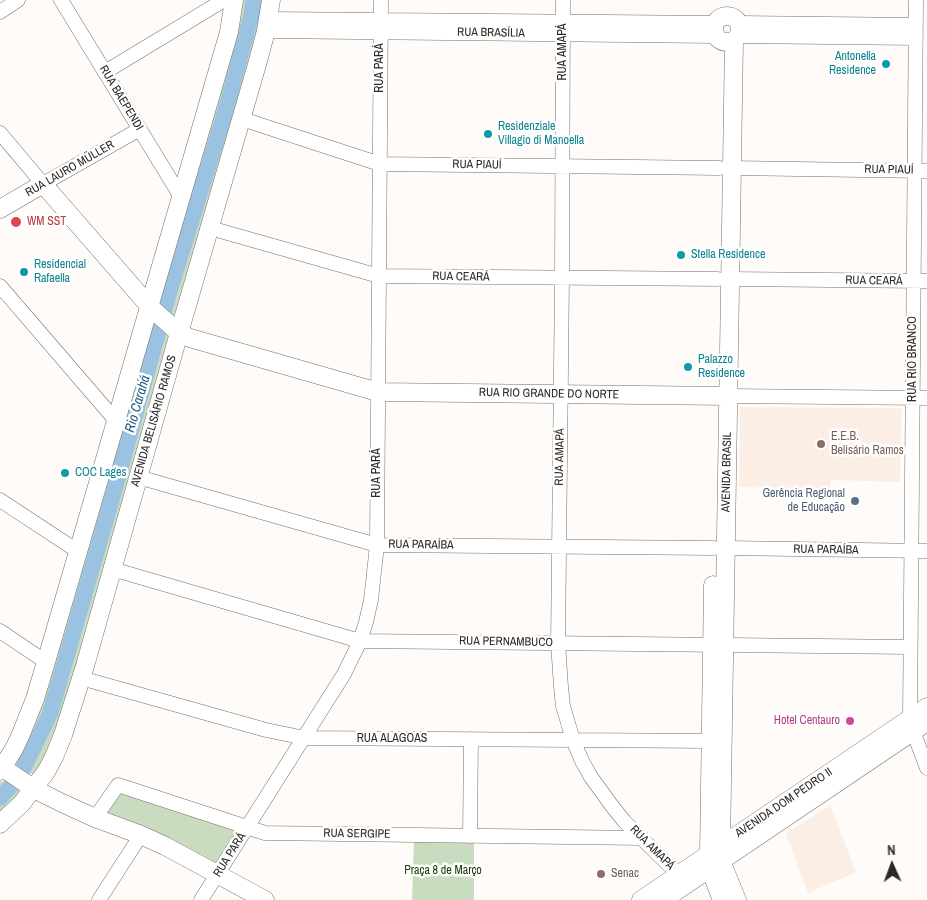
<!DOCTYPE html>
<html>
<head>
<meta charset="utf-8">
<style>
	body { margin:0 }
	#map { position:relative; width:927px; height:900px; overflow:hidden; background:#fefbf8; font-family:"Archivo Narrow",sans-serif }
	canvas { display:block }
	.north { position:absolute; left:867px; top:840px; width:50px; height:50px; -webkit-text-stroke:4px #fff; paint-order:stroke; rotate:358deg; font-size:14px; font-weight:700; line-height:20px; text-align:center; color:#2b2927 }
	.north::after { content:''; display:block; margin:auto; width:18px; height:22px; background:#2b2927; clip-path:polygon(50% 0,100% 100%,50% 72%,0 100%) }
</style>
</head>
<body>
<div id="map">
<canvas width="927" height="900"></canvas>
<div class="north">N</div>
</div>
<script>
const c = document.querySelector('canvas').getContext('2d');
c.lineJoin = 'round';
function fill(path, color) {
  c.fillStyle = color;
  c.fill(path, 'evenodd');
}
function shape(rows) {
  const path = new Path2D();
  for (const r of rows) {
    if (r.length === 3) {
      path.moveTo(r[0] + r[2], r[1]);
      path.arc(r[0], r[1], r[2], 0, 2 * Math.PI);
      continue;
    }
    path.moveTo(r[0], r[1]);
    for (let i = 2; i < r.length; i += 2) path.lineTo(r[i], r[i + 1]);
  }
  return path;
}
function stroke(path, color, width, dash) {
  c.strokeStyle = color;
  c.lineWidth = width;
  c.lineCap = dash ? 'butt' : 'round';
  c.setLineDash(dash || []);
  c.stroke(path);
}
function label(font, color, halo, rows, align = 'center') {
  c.font = font + ' "Archivo Narrow",sans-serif';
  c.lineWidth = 5;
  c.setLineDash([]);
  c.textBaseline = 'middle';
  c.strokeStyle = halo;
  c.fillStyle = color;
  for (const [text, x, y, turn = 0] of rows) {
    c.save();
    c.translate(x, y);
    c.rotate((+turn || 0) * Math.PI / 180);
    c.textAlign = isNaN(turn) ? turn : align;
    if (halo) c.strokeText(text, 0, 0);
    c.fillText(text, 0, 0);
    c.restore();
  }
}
fill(shape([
	[740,407,902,408,900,482,831,480,830,489,739,487],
	[830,805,856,872,808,893,786,834]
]), '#fbefe5');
fill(shape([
	[238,0,262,0,260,22,177,314,175,315,171,315,159,304],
	[157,322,172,337,77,661,53,738,48,751,37,770,34,774,31,774,13,765,152,323],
	[3,781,19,789,20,793,0,812,0,782],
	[120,789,244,829,217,872,99,818],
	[414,842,474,843,474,900,412,900]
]), '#c9dcc0');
stroke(shape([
	[0,798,19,777,50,714,115,488,170,289,224,116,252,13,253,0]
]), '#9bc2e0', 16);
const minor = shape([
	[61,0,181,197],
	[563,0,562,278,558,643,561,687,563,706,573,740,582,761,591,777,612,806,624,821,679,875],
	[0,12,18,0],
	[268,19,716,23],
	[740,23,916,25],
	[266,31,715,36],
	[739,36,916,38],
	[105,72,224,0],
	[242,119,380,164,720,168],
	[0,133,43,184,140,129],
	[732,168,927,171],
	[210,228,379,276,718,279],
	[730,279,927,281],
	[0,286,117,422],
	[728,396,927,398],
	[138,477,377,545,714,548],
	[0,500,79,552],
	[726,548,927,551],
	[112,569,360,641,910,647],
	[0,631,46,662],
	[81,678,266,730,305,738,710,741],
	[910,718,916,0],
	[913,731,927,768],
	[95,818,118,785,265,833,642,838],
	[470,836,471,739],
	[99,900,141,835],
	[201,900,344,674,360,641,366,622,371,600,377,545,381,0]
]);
const major = shape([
	[727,29,13],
	[734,41,721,846,721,861,737,900],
	[0,209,43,184,150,307,179,333,190,338,378,392,728,396],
	[713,585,709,854,710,869,722,900],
	[0,766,34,789,62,803,95,818,141,835,165,846,265,900],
	[0,771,14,749,21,734,35,699,46,662,229,32,234,0],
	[0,824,22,803,46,772,54,757,63,735,85,666,179,333,258,61,266,31,271,0],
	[641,900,927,707],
	[663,900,927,722]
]);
stroke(minor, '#75706c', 15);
stroke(major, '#75706c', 19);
stroke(minor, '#fff', 14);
stroke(major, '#fff', 18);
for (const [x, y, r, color] of [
	[886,64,5,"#0f9aa8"],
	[488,134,5,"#0f9aa8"],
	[16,222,6,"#e0444e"],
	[681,255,5,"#0f9aa8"],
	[24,272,5,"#0f9aa8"],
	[688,367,5,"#0f9aa8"],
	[821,444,5,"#8d6e63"],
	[65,473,5,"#0f9aa8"],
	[855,501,5,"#5c6f8a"],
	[850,721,5,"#d1479c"],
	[601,874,5,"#8d6e63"]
]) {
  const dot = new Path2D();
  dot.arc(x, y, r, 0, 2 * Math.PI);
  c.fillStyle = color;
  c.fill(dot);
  stroke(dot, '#fff', 2);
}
label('12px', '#2b2927', '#fff', [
	["RUA BRASÍLIA",491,33,1],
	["RUA AMAPÁ",563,52,-90],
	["RUA PARÁ",380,68,-90],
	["RUA BAEPENDI",121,98,59],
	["RUA PIAUÍ",477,165,1],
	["RUA LAURO MÜLLER",70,169,-30],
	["RUA PIAUÍ",889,170,1],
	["RUA CEARÁ",461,277,1],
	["RUA CEARÁ",874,281,1],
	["RUA RIO BRANCO",913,359,-90],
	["RUA RIO GRANDE DO NORTE",549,394,1],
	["AVENIDA BELISÁRIO RAMOS",154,421,-74],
	["RUA AMAPÁ",560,457,-89],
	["AVENIDA BRASIL",727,472,-89],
	["RUA PARÁ",377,473,-90],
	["RUA PARAÍBA",421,545,1],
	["RUA PARAÍBA",826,550,1],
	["RUA PERNAMBUCO",506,642,1],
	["RUA ALAGOAS",392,739],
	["AVENIDA DOM PEDRO II",784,803,-34],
	["RUA SERGIPE",357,834,1],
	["RUA AMAPÁ",652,848,45],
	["RUA PARÁ",230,855,-58]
]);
label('12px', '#0d838f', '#fff', [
	["Antonella",876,57,"right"],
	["Residence",876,71,"right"],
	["Residenziale",498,127],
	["Villagio di Manoella",498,141],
	["Stella Residence",691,255],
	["Residencial",34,265],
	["Rafaella",34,279],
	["Palazzo",698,360],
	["Residence",698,374],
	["COC Lages",75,473]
], 'left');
label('12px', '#be3a42', '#fff', [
	["WM SST",27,222]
], 'left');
label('12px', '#785e54', '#fff', [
	["E.E.B.",831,437],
	["Belisário Ramos",831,451],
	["Senac",611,874]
], 'left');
label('12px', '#4e5e75', '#fff', [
	["Gerência Regional",845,494],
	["de Educação",845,508]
], 'right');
label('12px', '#b23c85', '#fff', [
	["Hotel Centauro",840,721]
], 'right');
label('12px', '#193900', '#fff', [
	["Praça 8 de Março",443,871]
]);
label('italic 14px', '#1f5b83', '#fff', [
	["Rio Carahá",138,404,-74]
]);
</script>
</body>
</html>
